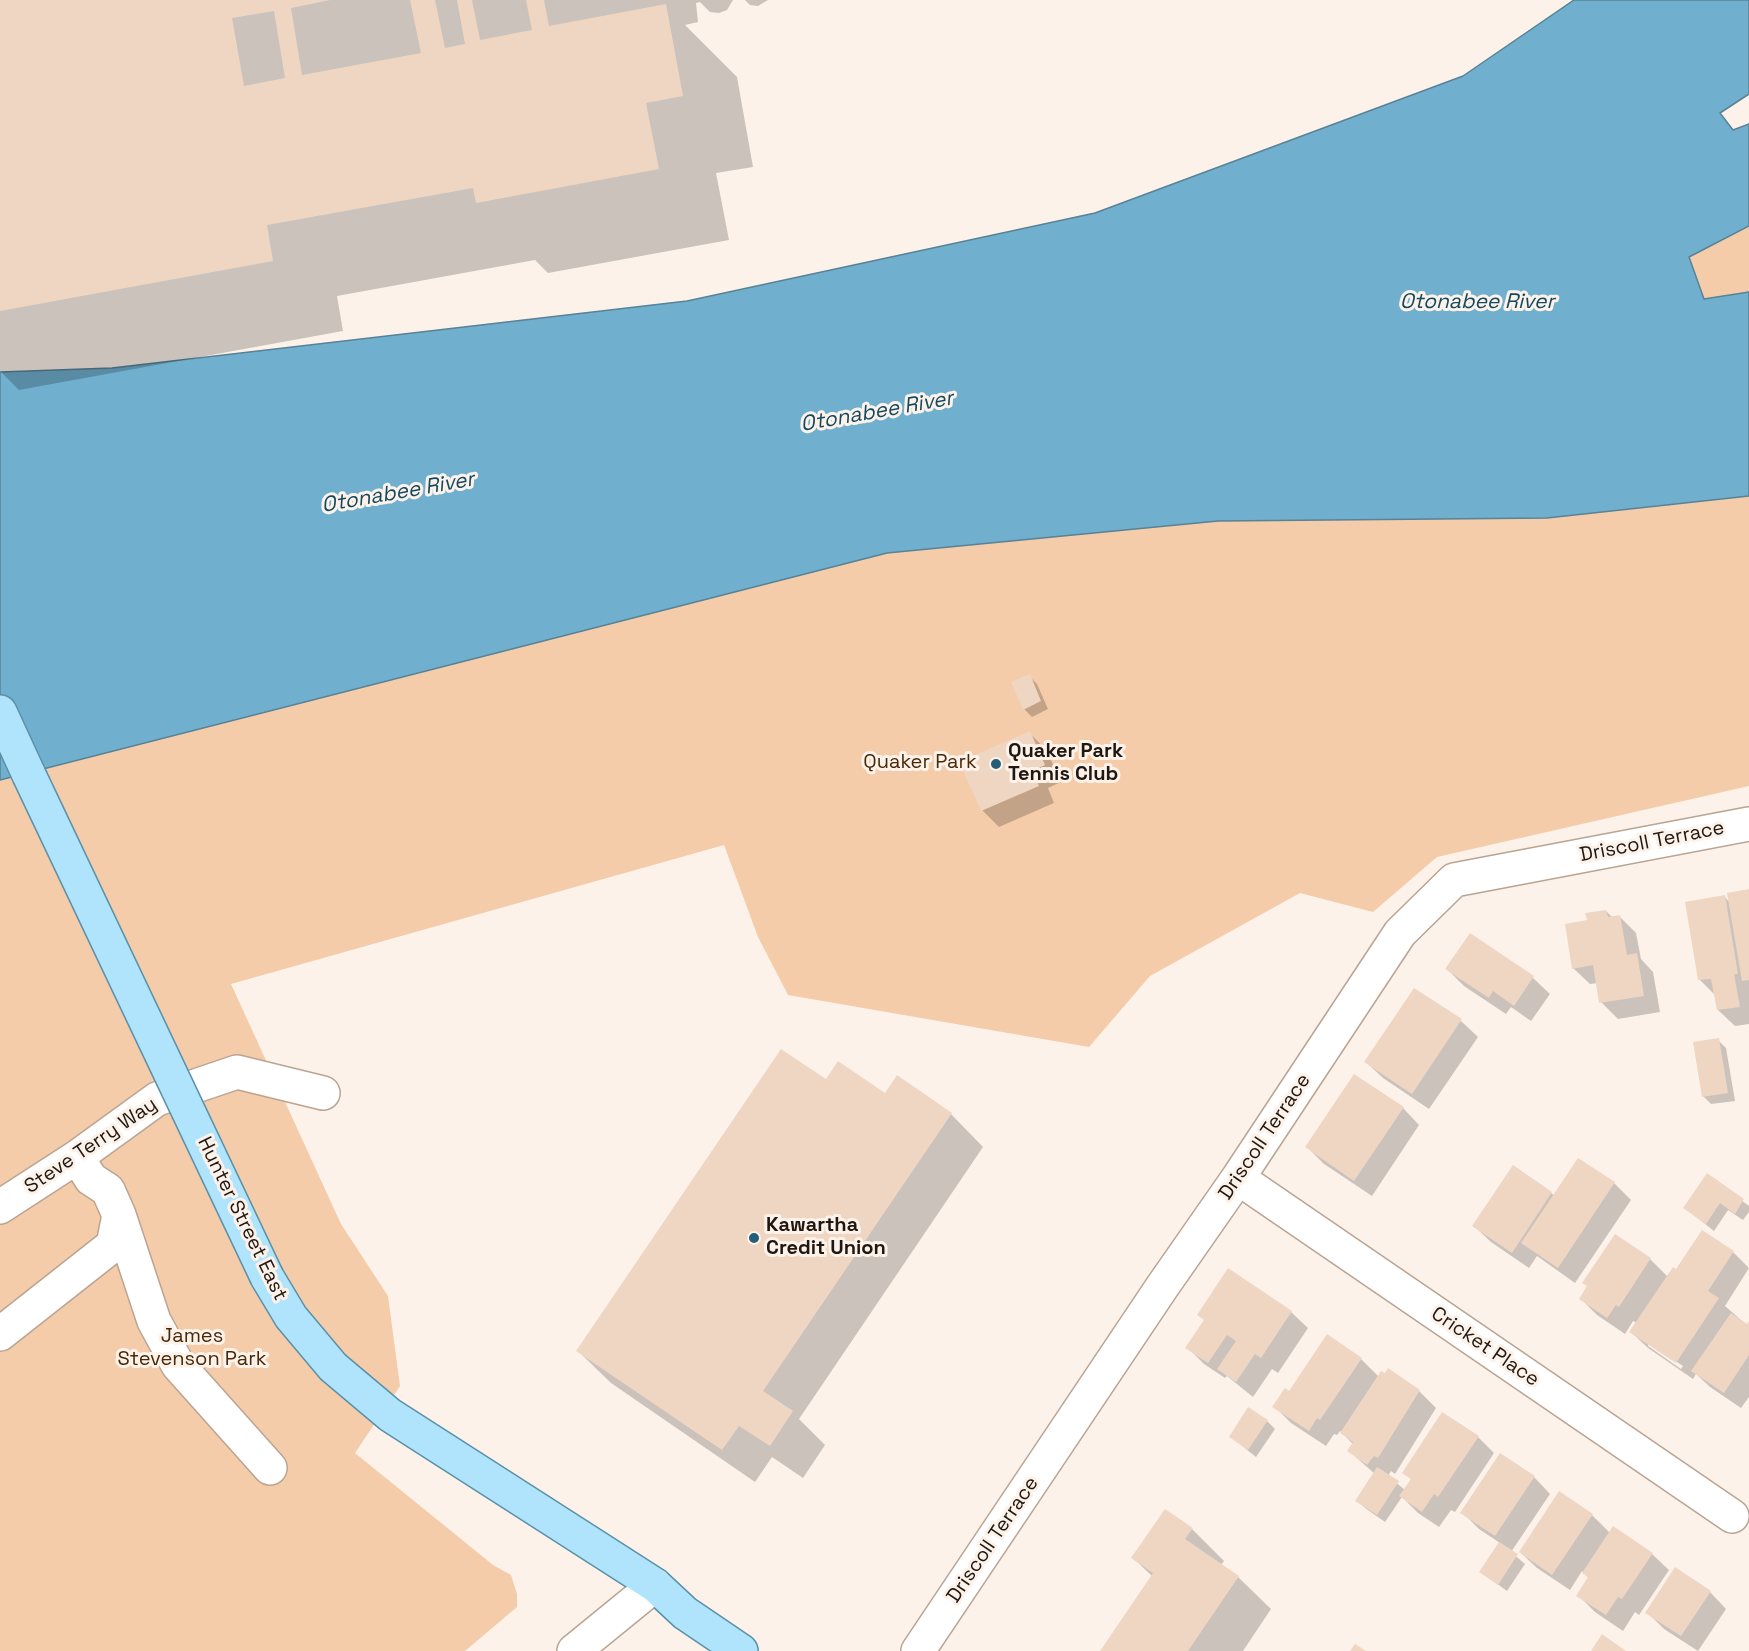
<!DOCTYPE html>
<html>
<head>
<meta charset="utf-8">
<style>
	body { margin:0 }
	canvas { display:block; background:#fcf2ea }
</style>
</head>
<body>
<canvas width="1749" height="1651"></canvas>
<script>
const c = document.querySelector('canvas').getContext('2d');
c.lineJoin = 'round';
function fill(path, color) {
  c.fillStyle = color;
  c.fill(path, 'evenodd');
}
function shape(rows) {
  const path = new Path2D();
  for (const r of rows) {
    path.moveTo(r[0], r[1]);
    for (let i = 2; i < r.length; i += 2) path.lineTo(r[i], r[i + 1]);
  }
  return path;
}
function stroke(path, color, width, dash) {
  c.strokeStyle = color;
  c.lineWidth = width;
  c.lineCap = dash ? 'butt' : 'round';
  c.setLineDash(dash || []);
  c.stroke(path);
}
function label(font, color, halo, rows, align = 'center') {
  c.font = font + ' "Space Grotesk",sans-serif';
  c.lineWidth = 6;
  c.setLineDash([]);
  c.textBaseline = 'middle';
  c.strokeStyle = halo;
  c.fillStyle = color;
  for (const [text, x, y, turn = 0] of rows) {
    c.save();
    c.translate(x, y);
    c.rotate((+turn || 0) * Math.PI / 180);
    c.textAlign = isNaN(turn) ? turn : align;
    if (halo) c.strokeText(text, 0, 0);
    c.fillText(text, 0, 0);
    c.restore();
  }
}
fill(shape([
	[1749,226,1749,292,1704,300,1689,257],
	[1749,496,1749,786,1437,857,1373,912,1300,893,1150,976,1089,1047,788,995,758,937,724,845,231,984,341,1224,388,1296,400,1386,355,1453,493,1565,511,1575,517,1594,517,1607,465,1651,0,1651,0,780,887,553,1218,521,1547,518]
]), '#f4ccaa');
const water = shape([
	[1574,0,1749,0,1749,94,1720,113,1733,130,1749,124,1749,226,1689,257,1704,299,1749,292,1749,496,1547,518,1218,521,887,553,0,780,0,372,112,368,687,301,1095,213,1463,76,1574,0]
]);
fill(water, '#70b0ce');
stroke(water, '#588295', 1.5);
fill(shape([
	[0,0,733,0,727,10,719,13,710,12,700,2,696,3,698,22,685,25,737,77,753,167,716,173,729,240,548,273,535,260,337,296,343,331,19,390,0,371],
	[745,0,768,0,758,6,750,5],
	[1029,676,1037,684,1048,709,1032,717,1024,709],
	[1029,733,1046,749,1061,782,1048,788,1054,803,999,827,982,810],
	[1749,891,1749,1024,1735,1026,1718,1010,1716,996,1699,979,1725,897,1730,903],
	[1606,911,1613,918,1620,917,1636,933,1641,959,1653,972,1660,1012,1618,1019,1601,1002,1598,983,1590,984,1573,968,1588,922],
	[1470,935,1533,978,1550,994,1531,1021,1511,1007,1506,1014,1464,986,1447,969],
	[1415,990,1461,1021,1478,1037,1429,1109,1383,1078,1366,1062],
	[1718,1040,1726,1048,1735,1101,1711,1104,1703,1096],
	[826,1081,951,1114,983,1147,799,1419,825,1445,803,1478,772,1457,755,1482,611,1383,578,1351],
	[1403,1108,1419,1125,1372,1196,1324,1164,1307,1147],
	[1579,1160,1614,1183,1631,1200,1575,1283,1537,1256,1529,1268,1491,1242,1474,1226,1551,1193,1555,1196],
	[1707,1175,1749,1206,1749,1212,1743,1220,1728,1210,1714,1231,1685,1208],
	[1703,1232,1733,1252,1749,1268,1725,1306,1748,1326,1749,1324,1749,1397,1741,1408,1710,1387,1696,1374,1693,1379,1648,1348,1631,1332,1637,1323,1633,1321,1625,1334,1597,1315,1581,1299,1616,1236,1650,1259,1668,1277,1676,1271],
	[1648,1343,1683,1366,1681,1369,1648,1346],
	[1291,1312,1308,1328,1278,1373,1272,1369,1253,1397,1227,1376,1225,1378,1204,1364,1187,1347],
	[1361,1359,1379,1377,1386,1375,1389,1371,1419,1391,1436,1408,1395,1474,1391,1471,1388,1476,1405,1490,1412,1480,1404,1472,1478,1437,1494,1453,1455,1512,1451,1510,1439,1527,1418,1513,1402,1497,1385,1522,1365,1508,1357,1500,1375,1474,1349,1451,1353,1444,1340,1431,1337,1435,1334,1434,1326,1446,1291,1423,1274,1406,1290,1393],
	[1267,1421,1275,1429,1256,1457,1231,1437],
	[1534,1477,1550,1494,1511,1552,1525,1564,1507,1591,1481,1572,1500,1543,1479,1529,1462,1512],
	[1592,1515,1610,1533,1652,1554,1669,1570,1639,1615,1635,1612,1623,1631,1595,1612,1578,1595,1589,1578,1582,1571,1570,1590,1537,1568,1520,1552],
	[1192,1529,1224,1561,1221,1565,1238,1577,1271,1609,1243,1651,1101,1651,1152,1576,1133,1558],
	[1710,1592,1726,1609,1698,1651,1664,1629,1647,1612]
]), '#0003');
fill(shape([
	[0,0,330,0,291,8,302,75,421,53,410,0,435,0,445,48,465,44,457,0,472,0,480,40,532,30,526,0,544,0,549,26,666,4,683,96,646,103,659,169,476,203,473,188,267,225,273,261,0,311],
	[274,11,285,78,244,86,232,18],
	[1030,674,1041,701,1023,710,1011,682],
	[1030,731,1045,765,1032,771,1039,786,981,811,959,762],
	[1749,889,1749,980,1742,981,1727,893],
	[1725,895,1738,974,1734,974,1740,1007,1717,1010,1711,979,1698,980,1685,902],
	[1606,910,1608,917,1620,915,1627,955,1637,953,1644,996,1599,1003,1593,965,1572,969,1565,924,1587,920,1585,913],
	[1470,933,1534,976,1514,1006,1493,991,1489,998,1445,969],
	[1414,988,1462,1019,1412,1094,1364,1062],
	[1719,1038,1728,1093,1702,1097,1693,1042],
	[781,1049,826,1079,838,1061,885,1093,897,1075,952,1113,763,1391,793,1411,770,1446,739,1426,722,1450,576,1351],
	[1354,1074,1404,1107,1354,1181,1305,1147],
	[1578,1158,1615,1182,1558,1268,1521,1243],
	[1513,1165,1552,1192,1512,1253,1472,1226],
	[1707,1173,1744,1199,1735,1214,1720,1203,1706,1224,1683,1208],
	[1702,1230,1734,1251,1708,1291,1719,1298,1676,1363,1629,1332,1673,1267,1676,1269],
	[1615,1234,1651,1258,1619,1307,1616,1305,1607,1318,1579,1299,1587,1286,1582,1283],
	[1228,1268,1292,1311,1261,1358,1255,1354,1236,1382,1217,1369,1236,1341,1227,1335,1208,1363,1185,1348,1204,1320,1197,1315],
	[1731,1313,1747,1324,1749,1321,1749,1355,1724,1393,1691,1371],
	[1327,1334,1362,1358,1320,1420,1317,1418,1309,1431,1272,1407,1285,1388,1289,1391],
	[1388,1368,1420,1390,1378,1458,1374,1456,1367,1465,1347,1451,1353,1442,1340,1433,1381,1371,1385,1373],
	[1248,1407,1268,1420,1248,1450,1229,1437],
	[1442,1412,1479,1436,1438,1497,1434,1494,1422,1512,1399,1496,1411,1479,1402,1473],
	[1500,1453,1535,1476,1495,1536,1460,1513],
	[1377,1467,1399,1481,1377,1515,1355,1501],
	[1559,1491,1593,1514,1552,1575,1519,1552],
	[1165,1509,1193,1528,1185,1539,1239,1576,1188,1651,1100,1651,1153,1573,1131,1558],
	[1613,1526,1653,1553,1622,1599,1618,1597,1606,1615,1576,1596,1588,1577,1582,1573],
	[1499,1542,1518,1554,1498,1585,1479,1572],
	[1675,1567,1711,1591,1681,1636,1645,1613],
	[1602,1634,1626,1651,1591,1651],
	[1355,1644,1366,1651,1350,1651]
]), '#eed6c3');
const minor = shape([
	[1238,1178,1732,1516],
	[0,1207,77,1157,157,1099,237,1072,323,1093],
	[119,1215,154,1321,178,1365,270,1468],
	[0,1334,113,1245,119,1215,108,1190,91,1179,77,1157],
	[574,1651,655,1585],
	[918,1651,1162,1287,1238,1178,1400,933,1454,880,1749,824]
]);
const major = shape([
	[0,712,29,775],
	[267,1277,291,1317,333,1367,390,1415,655,1585,685,1613,741,1651]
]);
stroke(minor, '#baa492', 36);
stroke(major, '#5a91a8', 36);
stroke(minor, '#fff', 33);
stroke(major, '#afe4fc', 33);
const majorBridge = shape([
	[29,775,267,1277]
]);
stroke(majorBridge, '#5a91a8', 36, []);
stroke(majorBridge, '#afe4fc', 33);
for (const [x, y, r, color] of [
	[996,764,6,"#245e77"],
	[754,1238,6,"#245e77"]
]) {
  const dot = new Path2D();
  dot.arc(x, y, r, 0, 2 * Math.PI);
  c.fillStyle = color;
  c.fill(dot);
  stroke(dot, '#fcf2ea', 2);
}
label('bold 20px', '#1f1710', '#fcf2ea', [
	["Quaker Park",1008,752],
	["Tennis Club",1008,775],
	["Kawartha",766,1226],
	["Credit Union",766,1249]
], 'left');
label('20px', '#482806', '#fcf2ea', [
	["Quaker Park",920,763],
	["James",192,1337],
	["Stevenson Park",192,1360]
]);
label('20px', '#1f1710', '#fcf2ea', [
	["Driscoll Terrace",1652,842,-11],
	["Driscoll Terrace",1265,1137,-56],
	["Steve Terry Way",91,1146,-34],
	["Hunter Street East",242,1219,64],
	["Cricket Place",1485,1347,34],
	["Driscoll Terrace",993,1540,-56]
]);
label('italic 21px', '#14495f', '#fcf2ea', [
	["Otonabee River",1477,302],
	["Otonabee River",877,412,-10],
	["Otonabee River",398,493,-10]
]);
</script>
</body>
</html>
